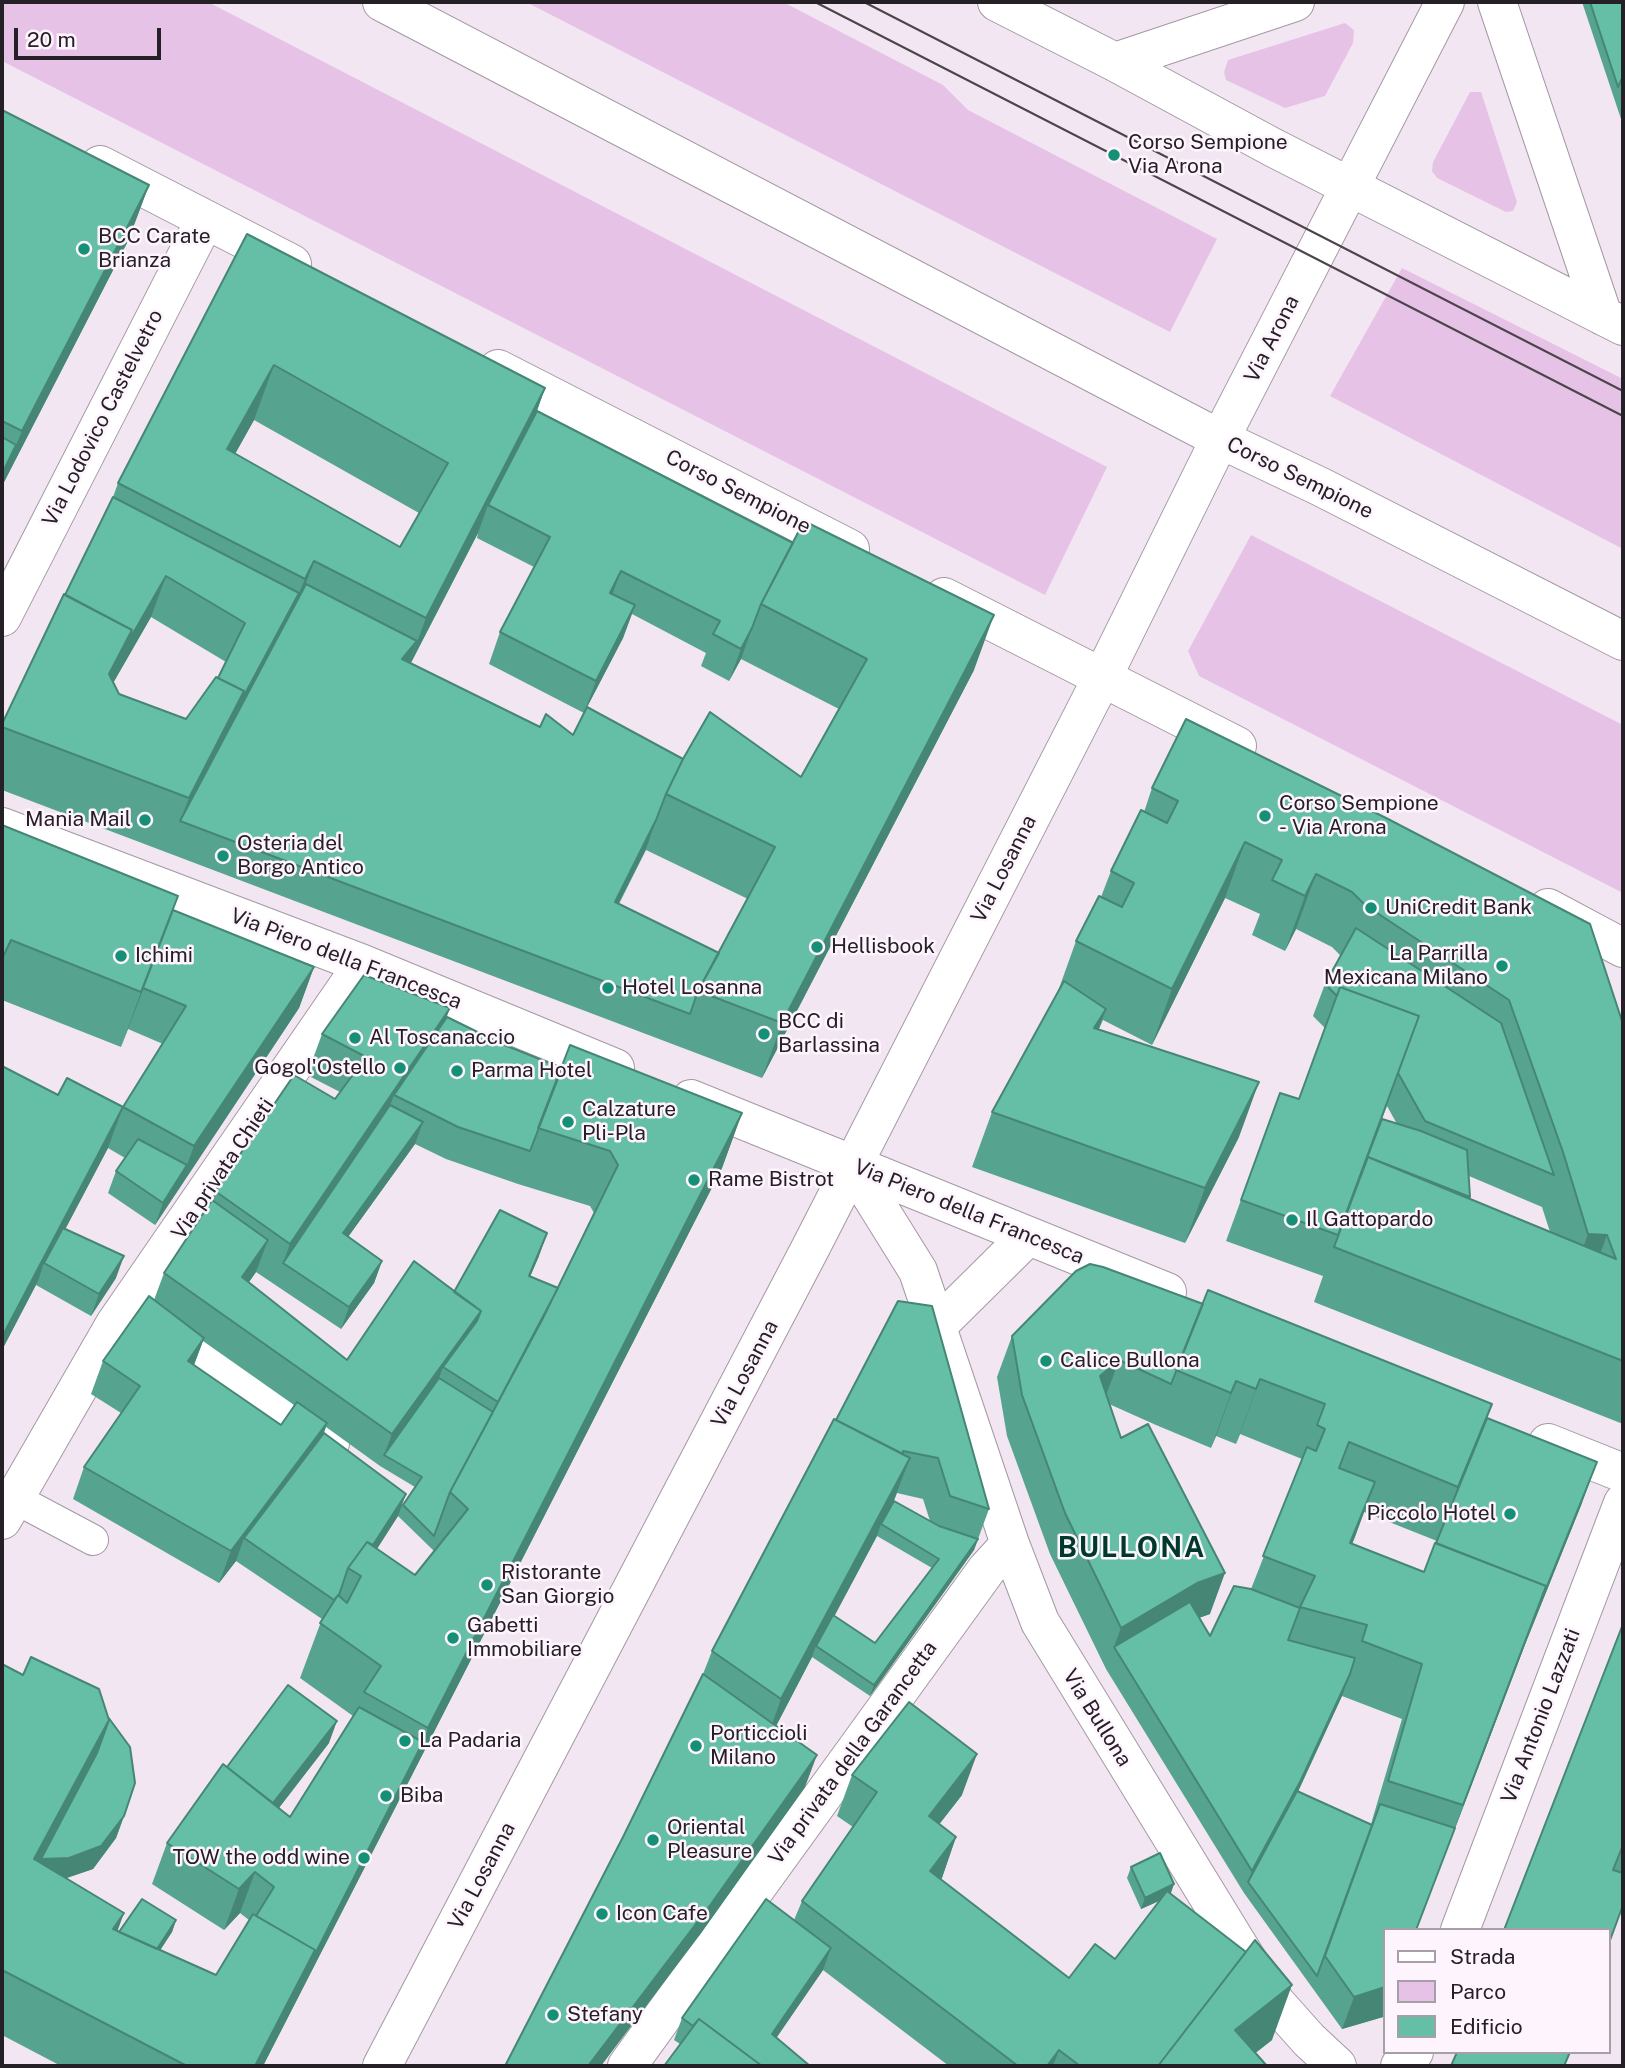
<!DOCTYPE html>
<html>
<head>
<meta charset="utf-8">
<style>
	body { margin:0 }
	#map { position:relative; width:1625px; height:2068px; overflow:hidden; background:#f3e6f3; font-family:"Public Sans",sans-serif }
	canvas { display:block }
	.frame { position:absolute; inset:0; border:4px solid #252025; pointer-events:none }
	.legend { position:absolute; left:1383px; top:1928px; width:228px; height:126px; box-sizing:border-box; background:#fef4fe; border:2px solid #a79fa7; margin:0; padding:9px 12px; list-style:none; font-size:21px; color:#252025 }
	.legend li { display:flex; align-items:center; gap:14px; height:35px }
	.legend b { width:35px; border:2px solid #a79fa7 }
	.scale { position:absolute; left:14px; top:28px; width:147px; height:32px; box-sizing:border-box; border:4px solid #252025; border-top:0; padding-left:9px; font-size:21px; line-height:24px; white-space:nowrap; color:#252025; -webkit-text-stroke:5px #fef4fe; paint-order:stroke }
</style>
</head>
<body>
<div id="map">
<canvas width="1625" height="2068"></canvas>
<div class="frame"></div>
<ul class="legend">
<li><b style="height:9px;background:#fff"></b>Strada</li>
<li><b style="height:19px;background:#e7c2e7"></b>Parco</li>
<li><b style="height:19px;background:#64bfa6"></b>Edificio</li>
</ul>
<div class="scale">20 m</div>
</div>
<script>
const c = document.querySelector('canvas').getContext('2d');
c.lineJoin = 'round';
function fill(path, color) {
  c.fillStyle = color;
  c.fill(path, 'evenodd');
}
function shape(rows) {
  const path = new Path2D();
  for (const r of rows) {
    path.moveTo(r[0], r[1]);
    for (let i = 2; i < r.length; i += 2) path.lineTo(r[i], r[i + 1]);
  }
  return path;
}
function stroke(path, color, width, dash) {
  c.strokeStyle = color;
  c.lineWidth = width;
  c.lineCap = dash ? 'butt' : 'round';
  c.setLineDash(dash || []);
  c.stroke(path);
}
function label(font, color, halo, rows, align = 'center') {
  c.font = font + ' "Public Sans",sans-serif';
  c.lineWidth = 5;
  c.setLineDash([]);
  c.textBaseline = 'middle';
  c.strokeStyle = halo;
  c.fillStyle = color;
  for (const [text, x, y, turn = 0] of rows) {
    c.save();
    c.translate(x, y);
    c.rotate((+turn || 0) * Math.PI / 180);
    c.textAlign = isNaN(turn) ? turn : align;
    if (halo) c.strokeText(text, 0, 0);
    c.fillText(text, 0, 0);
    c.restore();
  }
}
fill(shape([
	[2,2,208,2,1107,467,1045,595,2,61],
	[526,2,783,2,943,85,968,110,1217,239,1170,332],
	[1345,23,1354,30,1353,43,1325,96,1285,108,1226,80,1224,72,1228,60],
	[1470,92,1481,92,1517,202,1513,211,1506,212,1437,178,1432,171,1433,162],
	[1402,268,1623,379,1623,549,1330,396],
	[1251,535,1623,725,1623,893,1199,676,1188,651]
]), '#e7c2e7');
const lane = shape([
	[14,1498,93,1540]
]);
const street = shape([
	[997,2,1115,62,1272,147,1623,326],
	[1497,2,1603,316],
	[1115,62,1295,2],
	[100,165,292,264],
	[498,369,850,549],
	[944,597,1237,746],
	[2,617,205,220],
	[2,827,363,964,615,1068],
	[1548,908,1623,948],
	[691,1099,1167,1292],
	[852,1165,918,1271,1010,1544,1040,1622,1268,1994,1309,2040,1337,2066],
	[155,1322,330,1443],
	[938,1325,1028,1236],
	[1548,1443,1623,1473],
	[2,1520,115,1324,363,964],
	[1460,1930,1623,1503],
	[382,2066,812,1245,1102,678,1220,439,1445,2],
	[627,2066,987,1569,1010,1544],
	[1400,2066,1414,2052]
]);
const secondary = shape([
	[382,2,1220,439,1321,487,1623,641]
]);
stroke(lane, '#a498a4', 32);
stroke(street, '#a498a4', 40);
stroke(secondary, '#a498a4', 40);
stroke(lane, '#fff', 30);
stroke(street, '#fff', 38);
stroke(secondary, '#fff', 38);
stroke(shape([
	[815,2,1623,416],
	[864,2,1623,391]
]), '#4b454b', 2);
fill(shape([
	[1582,2,1623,2,1623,125],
	[2,110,149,185,128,241,2,486],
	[247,234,545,388,537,411,974,670,762,1078,2,790,2,724,113,497,118,483],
	[254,420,419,513,400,547,235,454],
	[478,533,477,538,534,567,500,632,489,664,584,713,573,735,540,727,411,663],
	[632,614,706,653,701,666,729,681,741,659,839,709,801,777,683,759,587,707,623,638],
	[151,617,226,662,218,678,186,719,119,694,113,683],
	[646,850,748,899,719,953,619,904],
	[1152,788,1623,1024,1623,1424,1314,1302,1323,1276,1226,1241,1280,1093,1299,1099,1325,1028,1313,1016,1325,984,1341,956,1332,947,1296,929,1285,951,1252,935,1260,914,1225,898,1152,1045,1103,1020,1099,1029,1239,1137,1185,1243,972,1167,992,1112,1057,994,1076,941,1101,897,1111,871,1144,812],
	[1387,1106,1397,1124,1363,1169],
	[1469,1176,1542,1207,1550,1232,1470,1199],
	[2,825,173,910,314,967,299,1008,155,1225,108,1193,116,1171,125,1158,108,1148,65,1229,116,1278,91,1316,36,1285,38,1281,2,1350,2,1066,58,1095,123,1107,163,1044,128,1029,121,1047,2,1000],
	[447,1017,502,1044,562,1068,742,1113,722,1168,263,2066,61,2066,2,2035,2,1664,124,1816,116,1838,93,1869,66,1878,119,1932,176,1920,172,1932,160,1950,216,1975,249,1920,240,1913,224,1930,152,1884,167,1843,227,1767,329,1743,279,1808,290,1817,353,1716,300,1678,322,1619,236,1561,219,1583,73,1499,84,1467,121,1413,91,1394,103,1361,154,1300,164,1273,212,1200,215,1191,335,1099,340,1092,307,1075,322,1034],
	[415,1144,446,1159,518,1184,590,1206,594,1213,558,1287,530,1276,539,1256,454,1292,347,1360,249,1282,256,1272,341,1329,374,1283,382,1261,348,1237],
	[203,1341,294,1405,281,1425,194,1365],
	[326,1427,380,1466,415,1487,403,1505,324,1433],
	[398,1516,434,1551,415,1575,377,1549],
	[898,1301,989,1509,974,1550,870,1696,812,1657,776,1726,805,1787,699,1936,623,1837,703,1674,712,1651,836,1420],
	[897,1493,923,1499,930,1521,894,1501],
	[877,1536,932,1568,875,1643,834,1616],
	[1012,1336,1487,1418,1582,1503,1526,1642,1383,2017,1342,2029,1244,1893,1106,1669,1050,1554,1007,1436,997,1377],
	[1109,1404,1156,1425,1211,1448,1216,1436,1236,1444,1240,1434,1302,1459,1251,1589,1210,1636,1199,1618,1210,1614,1121,1438],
	[1364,1512,1437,1541,1424,1572,1352,1544],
	[1342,1696,1402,1719,1371,1824,1298,1792],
	[1623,1624,1623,1905,1609,1943],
	[852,1775,962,1795,939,1824,956,1837,941,1880,1069,1978,1115,1959,1159,1901,1141,1909,1127,1878,1131,1867,1171,1894,1272,2040,1255,2053,1267,2066,949,2066,823,1970,776,2038,680,2044,674,2040,682,2018,794,1920,802,1901,853,1827,837,1816]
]), '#56a48f');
fill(shape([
	[149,185,128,241,2,486,2,474,16,445,22,431],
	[274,365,254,420,207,504,227,449],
	[545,388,525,443,488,505,478,533,405,674,426,618],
	[314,561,294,616,180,821,189,798,244,691,299,593,305,579],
	[621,571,609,603,610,593],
	[166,576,151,617,112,685,127,644],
	[635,605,623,638,584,713,596,681],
	[994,615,974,670,762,1078,782,1023],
	[752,628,741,659,729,681,741,649],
	[132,630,112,685,109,674],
	[417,641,405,674,402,659],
	[656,820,646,849,603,934,615,902],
	[1245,842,1225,898,1152,1045,1172,989],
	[1316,874,1296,929,1285,951,1305,896],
	[158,951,121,1047,141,992],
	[314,967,299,1008,155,1225,163,1203,187,1165,194,1146],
	[450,1008,435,1049,394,1095,382,1127,283,1263,290,1244],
	[1106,1009,1086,1064,1094,1028],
	[1259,1082,1239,1137,1185,1243,1205,1188],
	[123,1107,108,1148,47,1264,44,1263,38,1281,2,1350,2,1337],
	[742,1113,722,1168,408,1783,263,2066,255,2066,423,1742,428,1728],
	[423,1122,415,1144,335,1255,343,1233],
	[547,1233,539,1256,521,1298,529,1276],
	[1588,1234,1607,1235,1587,1290,1568,1289],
	[268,1240,256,1272,230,1309,242,1277],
	[124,1256,116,1278,91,1316,99,1294],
	[382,1261,374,1283,341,1329,349,1307],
	[481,1311,469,1344,443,1367,435,1390,384,1455,392,1434],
	[204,1338,192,1370,188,1361],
	[1119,1360,1104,1401,1100,1376],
	[1260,1379,1240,1434,1236,1444,1256,1389],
	[1236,1381,1216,1436,1211,1448,1231,1393],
	[327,1423,316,1455,244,1538,236,1561,219,1583,231,1551],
	[910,1458,889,1513,881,1524,877,1536,818,1647,816,1646,812,1657,761,1755,781,1699],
	[1597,1462,1582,1503,1526,1642,1443,1860,1416,1930,1546,1586],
	[1375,1482,1355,1537,1330,1598,1350,1543],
	[406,1494,398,1516,360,1575,355,1572],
	[978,1539,974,1550,870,1696,874,1685],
	[1225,1573,1210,1614,1114,1647,1121,1628,1197,1583],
	[1350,1674,1342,1696,1293,1802,1248,1882,1252,1871],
	[109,1720,124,1816,116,1838,93,1869,61,1880,34,1859],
	[337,1721,329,1743,254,1840,262,1818],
	[977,1754,962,1795,914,1857,929,1816],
	[817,1755,805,1787,699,1936,601,2066,588,2066],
	[956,1837,942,1878,915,1912,930,1871],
	[255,1872,240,1913,224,1930,239,1889],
	[1174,1884,1170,1896,1141,1909,1145,1898],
	[124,1913,104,1968,113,1929],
	[176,1920,172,1932,144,1975,148,1963],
	[831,1948,823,1970,764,2056,772,2034],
	[1292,1985,1272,2040,1239,2066,1235,2030],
	[1385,1987,1385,2011,1383,2017,1342,2029,1354,1997],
	[1059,2050,1053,2066,1047,2066]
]), '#468674');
const building = shape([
	[1590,2,1623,2,1623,76,1618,87,1590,2],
	[2,110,149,185,22,431,2,421,2,110],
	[247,234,545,388,426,618,314,561,305,579,118,483,247,234],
	[274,365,448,463,400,547,227,449,274,365],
	[537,411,793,543,761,604,752,628,741,649,713,634,720,621,621,571,610,593,635,605,596,681,500,632,550,537,488,505,537,411],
	[2,437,16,445,2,474,2,437],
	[113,497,299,593,239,705,244,691,218,678,245,623,166,576,127,644,132,630,65,595,113,497],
	[804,521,994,615,782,1023,698,991,775,847,666,794,683,759,710,712,801,777,867,659,761,604,804,521],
	[306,584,417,641,402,659,540,727,546,714,573,735,587,707,683,759,666,794,656,820,615,902,719,953,698,991,690,1014,180,821,306,584],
	[64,594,132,630,109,674,119,694,186,719,216,677,244,691,189,798,2,727,2,724,64,594],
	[1186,719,1388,819,1590,924,1623,1024,1623,1361,1334,1247,1368,1157,1616,1259,1607,1235,1588,1234,1563,1152,1509,1000,1365,905,1352,892,1316,874,1305,896,1272,880,1282,860,1245,842,1172,989,1076,941,1099,896,1122,907,1134,883,1111,871,1141,810,1167,823,1178,801,1152,788,1186,719],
	[2,825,178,896,141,992,11,940,2,959,2,825],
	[173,910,314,967,194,1146,123,1107,186,1006,143,988,173,910],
	[1356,928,1501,1023,1554,1175,1425,1121,1398,1073,1419,1016,1340,987,1337,996,1325,984,1356,928],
	[364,975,450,1008,290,1244,215,1191,294,1075,335,1099,366,1057,322,1034,364,975],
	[1064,981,1106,1009,1094,1028,1259,1082,1205,1188,992,1112,1064,981],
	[1340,987,1419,1016,1338,1235,1241,1200,1280,1093,1299,1099,1340,987],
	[447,1017,502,1044,562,1068,530,1151,458,1127,394,1095,447,1017],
	[570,1045,742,1113,428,1728,364,1692,381,1666,320,1623,338,1595,347,1603,361,1576,348,1568,367,1542,415,1575,468,1509,450,1492,542,1320,618,1165,610,1151,538,1128,570,1045],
	[2,1066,58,1095,67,1078,123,1107,2,1337,2,1066],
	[390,1105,423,1122,343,1233,382,1261,349,1307,283,1263,390,1105],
	[1382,1119,1421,1131,1467,1150,1470,1197,1368,1157,1367,1158,1382,1119],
	[138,1139,187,1165,163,1203,116,1171,138,1139],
	[212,1200,268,1240,242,1277,347,1360,414,1261,481,1311,392,1434,164,1273,212,1200],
	[500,1210,547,1233,529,1276,558,1288,498,1402,443,1367,477,1321,481,1311,454,1292,500,1210],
	[63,1228,124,1256,99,1294,44,1263,63,1228],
	[1090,1264,1103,1267,1203,1304,1171,1384,1119,1360,1100,1376,1121,1438,1148,1424,1225,1573,1197,1583,1121,1628,1065,1513,1022,1395,1012,1336,1076,1271,1090,1264],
	[1208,1290,1492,1404,1458,1487,1349,1442,1339,1468,1375,1482,1350,1543,1424,1572,1435,1543,1546,1586,1463,1805,1388,1781,1422,1664,1362,1641,1367,1625,1300,1607,1315,1576,1263,1556,1307,1447,1316,1451,1325,1429,1317,1425,1325,1404,1260,1379,1256,1389,1236,1381,1231,1393,1176,1370,1208,1290],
	[149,1296,204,1338,188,1361,281,1425,297,1402,327,1423,231,1551,84,1467,140,1386,103,1361,149,1296],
	[898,1301,932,1306,989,1509,950,1496,938,1458,903,1451,903,1454,836,1420,898,1301],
	[439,1378,493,1412,450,1492,434,1536,403,1505,422,1477,384,1455,439,1378],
	[1487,1418,1597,1462,1541,1601,1546,1586,1436,1543,1487,1418],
	[834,1419,910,1458,781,1699,712,1651,834,1419],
	[324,1433,406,1494,373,1545,367,1542,348,1568,339,1595,338,1595,334,1600,244,1538,324,1433],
	[894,1501,939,1526,978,1539,874,1685,816,1646,833,1615,875,1643,939,1559,881,1524,894,1501],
	[1234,1586,1251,1589,1300,1608,1288,1640,1355,1658,1350,1674,1301,1780,1252,1871,1114,1647,1190,1602,1210,1636,1234,1586],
	[1623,1624,1623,1845,1613,1870,1623,1873,1623,1905,1609,1943,1609,1930,1504,1930,1623,1624],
	[31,1657,99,1689,109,1720,34,1859,124,1913,113,1929,216,1975,253,1914,315,1950,255,2066,187,2066,2,1970,2,1664,23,1675,31,1657],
	[703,1674,817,1755,711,1904,588,2066,505,2066,623,1837,703,1674],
	[288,1685,337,1721,273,1803,227,1767,288,1685],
	[909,1702,977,1754,929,1816,956,1837,930,1871,1069,1978,1095,1944,1115,1959,1167,1891,1246,1952,1158,2066,1080,2066,1059,2050,1047,2066,1018,2066,802,1901,877,1792,852,1775,909,1702],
	[359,1707,423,1742,310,1964,315,1950,256,1916,274,1887,255,1872,239,1889,167,1843,223,1764,290,1817,359,1707],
	[108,1717,130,1747,135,1783,124,1816,101,1846,69,1858,41,1859,97,1753,109,1720,108,1717],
	[1297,1791,1372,1825,1317,1976,1248,1882,1297,1791],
	[1380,1804,1455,1828,1416,1930,1385,1930,1385,1987,1354,1997,1325,1956,1380,1804],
	[1160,1853,1174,1884,1145,1898,1131,1867,1160,1853],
	[142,1899,176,1920,157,1949,119,1932,142,1899],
	[766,1899,831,1948,772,2034,810,2066,762,2066,699,2019,693,2026,682,2018,766,1899],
	[1255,1940,1292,1985,1235,2030,1267,2066,1158,2066,1255,1940],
	[699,2019,762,2066,664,2066,699,2019],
	[1457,2052,1570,2052,1564,2066,1451,2066,1457,2052]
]);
fill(building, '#64bfa6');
stroke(building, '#468674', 2);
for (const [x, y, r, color] of [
	[1114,155,7,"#159076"],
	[84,249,7,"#159076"],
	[1265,816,7,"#159076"],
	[145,820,7,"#159076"],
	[223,856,7,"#159076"],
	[1371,908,7,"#159076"],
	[817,947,7,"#159076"],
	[121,956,7,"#159076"],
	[1502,966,7,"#159076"],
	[608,988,7,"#159076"],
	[764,1034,7,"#159076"],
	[355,1038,7,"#159076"],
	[400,1068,7,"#159076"],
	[457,1071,7,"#159076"],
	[568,1122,7,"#159076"],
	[694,1180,7,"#159076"],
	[1292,1220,7,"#159076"],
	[1046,1361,7,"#159076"],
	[1510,1514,7,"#159076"],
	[487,1585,7,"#159076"],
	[453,1638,7,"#159076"],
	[405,1741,7,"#159076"],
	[696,1746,7,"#159076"],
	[386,1796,7,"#159076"],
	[653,1840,7,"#159076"],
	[364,1858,7,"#159076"],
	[602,1914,7,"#159076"],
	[553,2015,7,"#159076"]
]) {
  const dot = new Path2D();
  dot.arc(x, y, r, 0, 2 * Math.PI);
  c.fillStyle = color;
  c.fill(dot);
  stroke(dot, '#fef4fe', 2.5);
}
label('21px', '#252025', '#fef4fe', [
	["Corso Sempione",1128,143],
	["Via Arona",1128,167],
	["BCC Carate",98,237],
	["Brianza",98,261],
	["Corso Sempione",1279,804],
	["- Via Arona",1279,828],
	["Mania Mail",131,820,"right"],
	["Osteria del",237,844],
	["Borgo Antico",237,868],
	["UniCredit Bank",1385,908],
	["Hellisbook",831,947],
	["La Parrilla",1488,954,"right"],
	["Mexicana Milano",1488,978,"right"],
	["Ichimi",135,956],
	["Hotel Losanna",622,988],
	["BCC di",778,1022],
	["Barlassina",778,1046],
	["Al Toscanaccio",369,1038],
	["Gogol'Ostello",386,1068,"right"],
	["Parma Hotel",471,1071],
	["Calzature",582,1110],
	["Pli-Pla",582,1134],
	["Rame Bistrot",708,1180],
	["Il Gattopardo",1306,1220],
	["Calice Bullona",1060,1361],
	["Piccolo Hotel",1496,1514,"right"],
	["Ristorante",501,1573],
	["San Giorgio",501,1597],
	["Gabetti",467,1626],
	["Immobiliare",467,1650],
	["Porticcioli",710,1734],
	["Milano",710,1758],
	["La Padaria",419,1741],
	["Biba",400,1796],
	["Oriental",667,1828],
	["Pleasure",667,1852],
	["TOW the odd wine",350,1858,"right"],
	["Icon Cafe",616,1914],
	["Stefany",567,2015]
], 'left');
label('21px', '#252025', '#fef4fe', [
	["Via Arona",1272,339,-63],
	["Via Lodovico Castelvetro",103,418,-63],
	["Corso Sempione",1300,478,26],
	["Corso Sempione",738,492,27],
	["Via Losanna",1004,869,-63],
	["Via Piero della Francesca",346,959,21],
	["Via privata Chieti",223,1169,-56],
	["Via Piero della Francesca",969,1212,22],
	["Via Losanna",745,1374,-62],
	["Via Antonio Lazzati",1541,1716,-69],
	["Via Bullona",1097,1718,58],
	["Via privata della Garancetta",853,1753,-54],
	["Via Losanna",482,1876,-62]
]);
c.letterSpacing = '2px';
label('bold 28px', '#00382b', '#fef4fe', [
	["BULLONA",1132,1548]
]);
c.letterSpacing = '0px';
</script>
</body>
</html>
